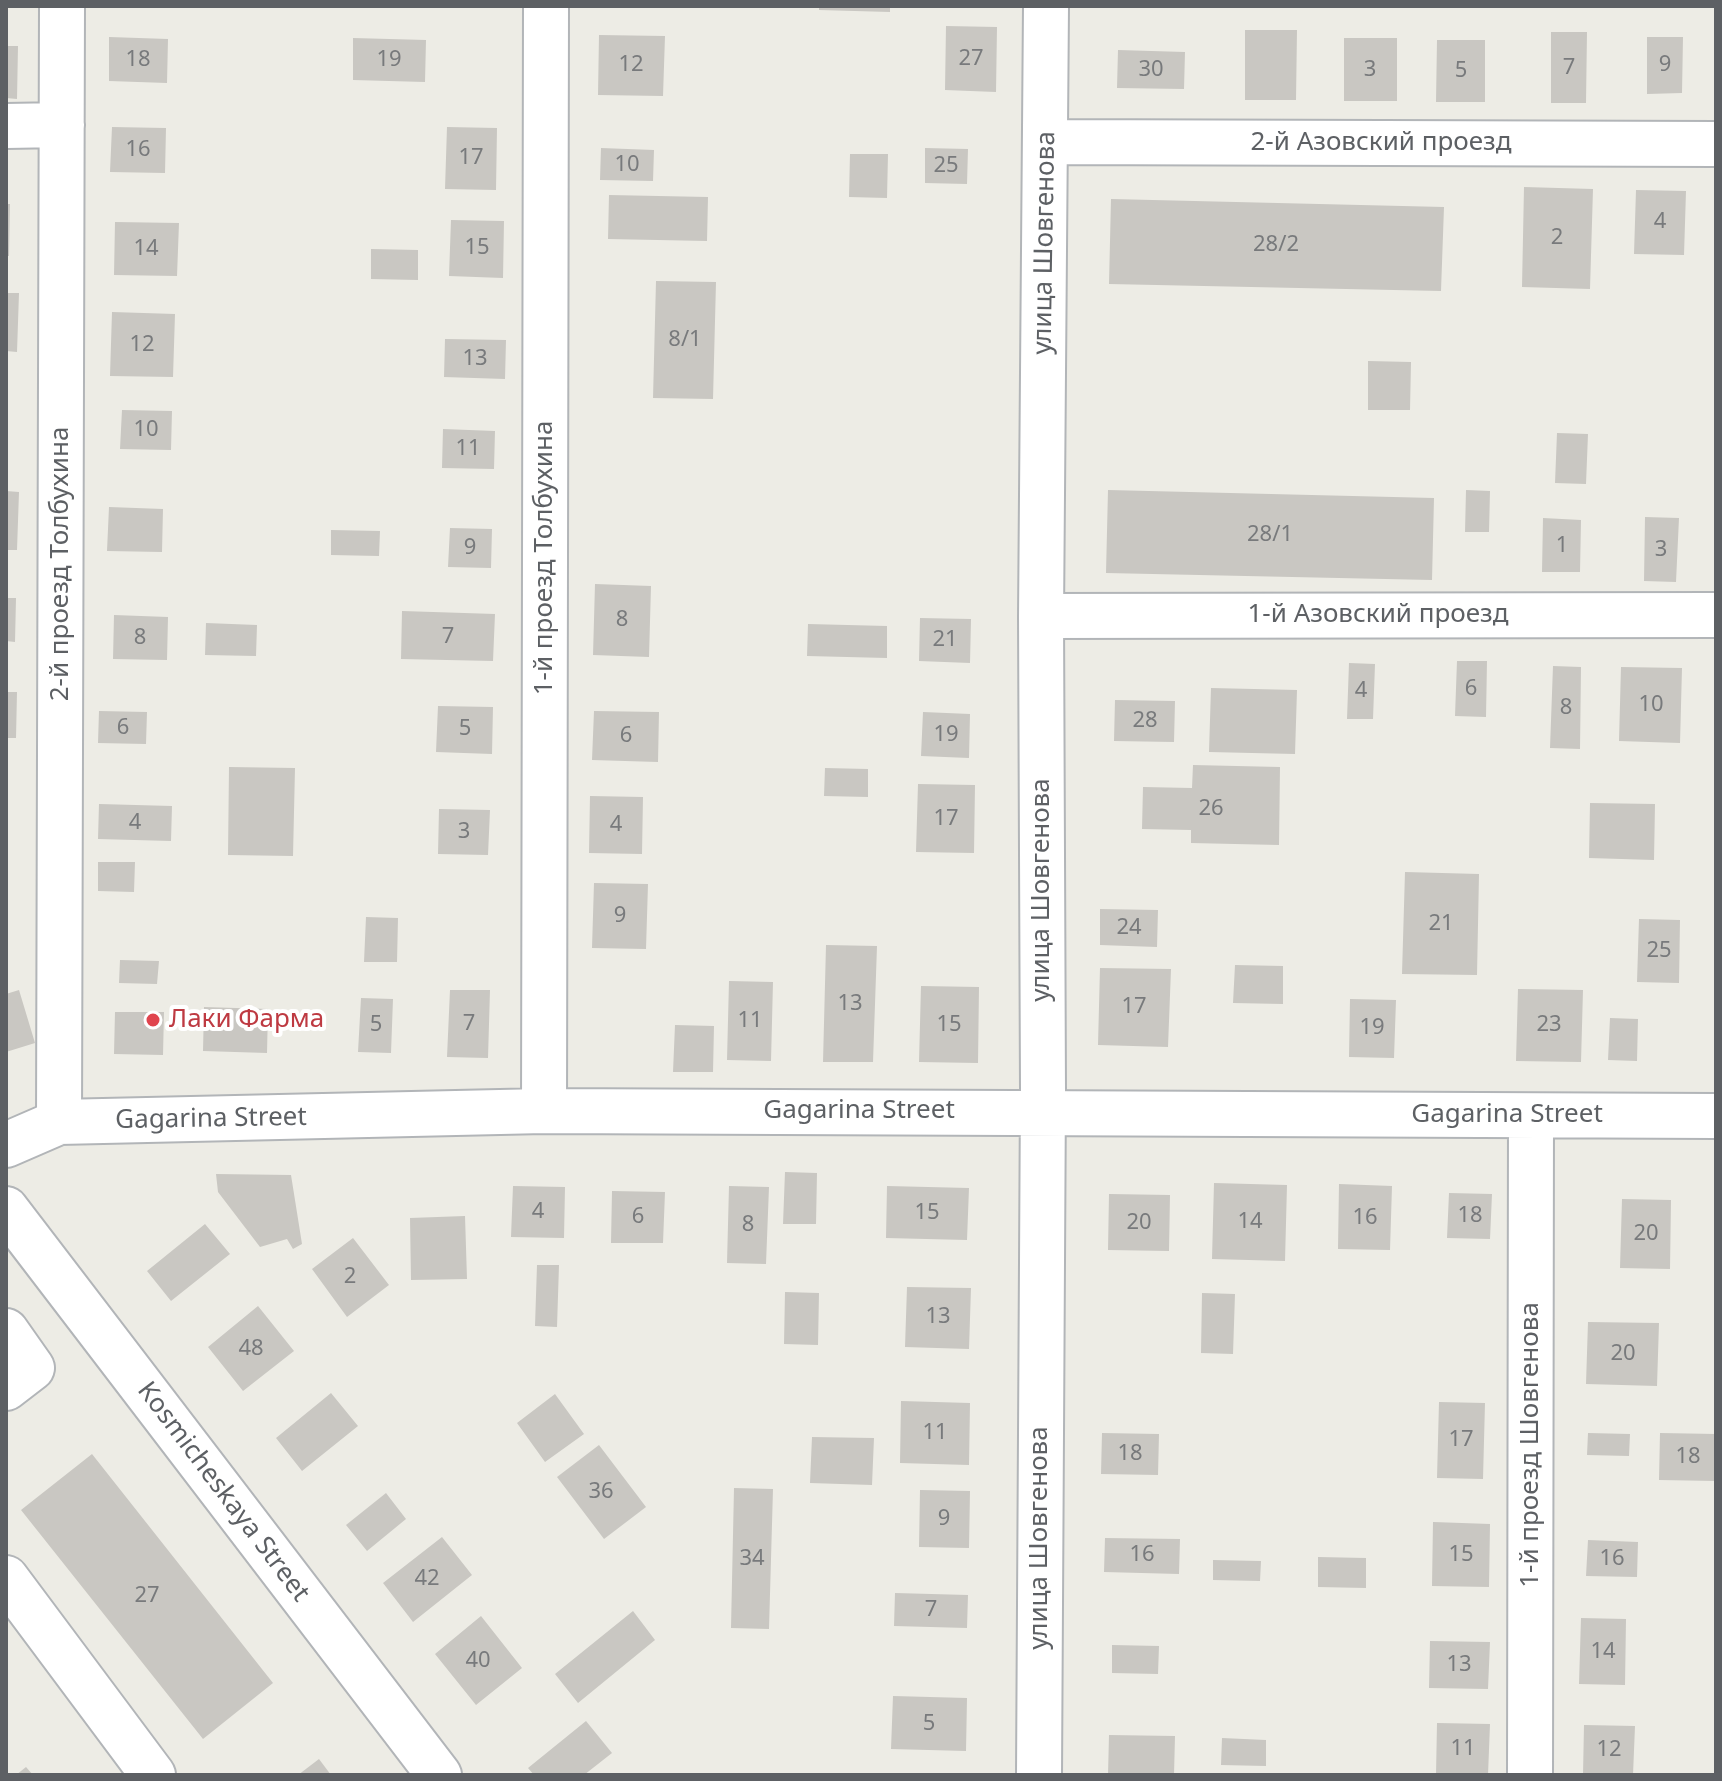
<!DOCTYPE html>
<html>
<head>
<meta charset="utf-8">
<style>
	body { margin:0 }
	#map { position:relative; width:1722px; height:1781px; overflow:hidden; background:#edece5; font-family:"Noto Sans",sans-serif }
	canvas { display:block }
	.frame { position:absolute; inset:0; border:8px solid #5d6064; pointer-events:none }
</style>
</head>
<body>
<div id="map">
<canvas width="1722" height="1781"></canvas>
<div class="frame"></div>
</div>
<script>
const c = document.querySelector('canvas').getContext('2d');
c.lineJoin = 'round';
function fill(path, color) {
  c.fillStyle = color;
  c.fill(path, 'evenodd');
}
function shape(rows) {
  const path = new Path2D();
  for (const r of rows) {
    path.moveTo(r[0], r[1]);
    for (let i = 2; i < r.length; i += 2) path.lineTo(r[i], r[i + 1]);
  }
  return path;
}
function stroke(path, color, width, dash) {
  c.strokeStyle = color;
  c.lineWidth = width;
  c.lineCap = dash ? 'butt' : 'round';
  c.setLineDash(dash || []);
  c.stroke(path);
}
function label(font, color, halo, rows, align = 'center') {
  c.font = font + ' "Noto Sans",sans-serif';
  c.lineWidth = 8;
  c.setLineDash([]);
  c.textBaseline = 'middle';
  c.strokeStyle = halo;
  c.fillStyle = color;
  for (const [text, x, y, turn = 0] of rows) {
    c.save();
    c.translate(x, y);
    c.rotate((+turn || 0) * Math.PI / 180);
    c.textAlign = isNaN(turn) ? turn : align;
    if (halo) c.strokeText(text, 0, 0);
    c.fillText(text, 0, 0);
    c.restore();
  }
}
fill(shape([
	[819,6,890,6,890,12,819,10],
	[946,26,997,27,996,92,945,90],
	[1245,30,1297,30,1296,100,1245,100],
	[1551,32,1587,32,1586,103,1551,103],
	[599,35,665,36,663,96,598,95],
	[109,37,168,39,167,83,109,81],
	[1647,37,1683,37,1682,93,1647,94],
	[353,38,426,40,425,82,353,80],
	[1344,38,1397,38,1397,101,1344,101],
	[1437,40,1485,40,1485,102,1436,102],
	[6,46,18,46,17,99,6,98],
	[1118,50,1185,52,1184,89,1117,88],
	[112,127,166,128,165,173,110,172],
	[447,127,497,128,496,190,445,189],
	[601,148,654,150,653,181,600,180],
	[925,148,968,149,967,184,925,183],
	[850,154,888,154,887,198,849,197],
	[1524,187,1593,189,1590,289,1522,287],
	[1636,190,1686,191,1684,255,1634,254],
	[609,195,708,197,707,241,608,239],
	[1111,199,1444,207,1441,291,1109,284],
	[6,204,10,204,9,256,6,256],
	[451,220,504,221,503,278,449,276],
	[115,222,179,223,177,276,114,275],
	[371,249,418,250,418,280,371,279],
	[656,281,716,282,713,399,653,398],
	[6,293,19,293,17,352,6,351],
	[112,312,175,314,173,377,110,376],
	[445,339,506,340,505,379,444,377],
	[1368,361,1411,362,1410,410,1368,410],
	[122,410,172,411,171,450,120,449],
	[443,429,495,431,494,469,442,468],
	[1557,433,1588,434,1586,484,1555,483],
	[1108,490,1434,498,1432,580,1106,573],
	[1466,490,1490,491,1489,532,1465,532],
	[6,491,19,492,17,550,6,550],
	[109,507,163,509,162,552,107,551],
	[1645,517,1679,518,1676,582,1644,581],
	[1543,518,1581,520,1580,572,1542,572],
	[450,528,492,529,491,568,448,567],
	[331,530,380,531,379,556,331,555],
	[595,584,651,586,649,657,593,655],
	[6,598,16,598,15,642,6,641],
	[402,611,495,614,493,661,401,659],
	[114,615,168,617,167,660,113,659],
	[920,618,971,619,970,663,919,661],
	[206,623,257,625,256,656,205,655],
	[808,624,887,626,887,658,807,656],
	[1457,661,1487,661,1486,717,1455,716],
	[1349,663,1375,664,1373,719,1347,719],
	[1553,666,1581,667,1580,749,1550,748],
	[1621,667,1682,668,1680,743,1619,741],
	[1211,688,1297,690,1295,754,1209,752],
	[6,692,17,692,16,738,6,738],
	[1115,700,1175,701,1174,742,1114,741],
	[438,706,493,707,492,754,436,752],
	[99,711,147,712,146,744,98,743],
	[594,711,659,712,658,762,592,760],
	[923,712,970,714,969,758,921,756],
	[1193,765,1280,767,1279,845,1191,843,1191,830,1142,829,1143,787,1192,788],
	[229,767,295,768,293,856,228,855],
	[825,768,868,769,868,797,824,796],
	[918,784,975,785,974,853,916,852],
	[590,796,643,797,642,854,589,853],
	[1590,803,1655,804,1654,860,1589,858],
	[99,804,172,806,171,841,98,839],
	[439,809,490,810,488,855,438,854],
	[98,862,135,862,134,892,98,891],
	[1405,872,1479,874,1477,975,1402,974],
	[594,883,648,884,646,949,592,948],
	[1100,909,1158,910,1157,947,1100,945],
	[366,917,398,918,397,962,364,962],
	[1639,919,1680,920,1679,983,1637,982],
	[826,945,877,946,873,1062,823,1062],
	[120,960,159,961,157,984,119,983],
	[1235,965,1283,966,1283,1004,1233,1003],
	[1100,968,1171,969,1168,1047,1098,1045],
	[729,981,773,982,771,1061,727,1060],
	[921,986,979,987,978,1063,919,1062],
	[1518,989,1583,990,1581,1062,1516,1061],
	[19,990,35,1043,6,1052,6,994],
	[450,990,490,990,488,1058,447,1057],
	[361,998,393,999,391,1053,358,1052],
	[1350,999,1396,1000,1394,1058,1349,1057],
	[204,1007,268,1009,267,1053,203,1051],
	[115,1012,164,1012,163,1055,114,1054],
	[1610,1018,1638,1019,1637,1061,1608,1060],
	[675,1025,714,1026,713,1072,673,1072],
	[785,1172,817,1173,816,1224,783,1224],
	[216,1174,291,1175,302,1244,293,1249,287,1239,260,1247,218,1192],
	[1214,1183,1287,1185,1285,1261,1212,1259],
	[1339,1184,1392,1186,1390,1250,1338,1249],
	[513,1186,565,1187,564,1238,511,1237],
	[729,1186,769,1187,766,1264,727,1263],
	[887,1186,969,1188,967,1240,886,1238],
	[612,1191,665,1192,663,1243,611,1243],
	[1449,1193,1492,1194,1490,1239,1447,1238],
	[1109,1194,1170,1195,1169,1251,1108,1250],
	[1622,1199,1671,1200,1670,1269,1620,1268],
	[465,1216,467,1279,411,1280,410,1218],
	[205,1224,230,1254,171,1301,147,1271],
	[353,1238,389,1285,347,1317,312,1269],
	[537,1265,559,1265,557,1327,535,1326],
	[907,1287,971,1288,969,1349,905,1347],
	[785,1292,819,1293,818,1345,784,1344],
	[1202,1293,1235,1294,1233,1354,1201,1353],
	[258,1306,294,1351,243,1391,208,1347],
	[1588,1322,1659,1323,1657,1386,1586,1384],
	[331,1393,358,1426,302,1471,276,1438],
	[555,1394,584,1434,545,1462,517,1423],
	[901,1401,970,1403,969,1465,900,1463],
	[1439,1402,1485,1403,1483,1479,1437,1478],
	[1102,1433,1159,1434,1158,1475,1101,1474],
	[1588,1433,1630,1434,1629,1456,1587,1455],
	[1660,1433,1716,1434,1716,1481,1659,1480],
	[812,1437,874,1438,872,1485,810,1483],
	[599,1445,646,1507,604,1539,557,1477],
	[92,1454,273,1683,203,1739,21,1510],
	[734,1488,773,1489,769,1629,731,1628],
	[920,1490,970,1491,969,1548,919,1547],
	[386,1493,406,1519,367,1551,346,1525],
	[1433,1522,1490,1524,1489,1587,1432,1586],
	[442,1537,472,1575,413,1622,383,1583],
	[1105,1538,1180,1539,1179,1574,1104,1572],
	[1588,1540,1638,1542,1637,1577,1586,1576],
	[1318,1557,1366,1558,1366,1588,1318,1587],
	[1213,1560,1261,1561,1260,1581,1213,1580],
	[895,1593,968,1595,967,1628,894,1626],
	[633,1611,655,1640,578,1703,555,1674],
	[481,1616,522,1668,476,1705,435,1654],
	[1581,1618,1626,1619,1625,1685,1579,1684],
	[1430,1641,1490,1642,1488,1689,1429,1688],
	[1112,1645,1159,1646,1158,1674,1112,1673],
	[893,1696,967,1698,966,1751,891,1749],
	[586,1721,612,1753,584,1775,534,1775,528,1768],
	[1437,1723,1490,1724,1488,1775,1436,1775],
	[1584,1725,1635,1726,1633,1775,1583,1775],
	[1109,1735,1175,1736,1174,1775,1108,1775],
	[1222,1738,1266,1740,1266,1766,1221,1765],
	[319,1759,331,1775,298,1775],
	[26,1767,33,1775,16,1775]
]), '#c9c7c2');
const minor = shape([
	[6,126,62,125],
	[1046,142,1716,144],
	[1041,616,1716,615],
	[544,1111,546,6],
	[59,1122,62,6],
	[6,1145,59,1122,544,1111,1716,1116],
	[6,1209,439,1775],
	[6,1331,32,1368,6,1388],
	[6,1578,153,1775],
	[1039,1775,1043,1091,1041,616,1046,6],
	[1530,1775,1531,1116]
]);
stroke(minor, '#b2b5b8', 48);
stroke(minor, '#fff', 44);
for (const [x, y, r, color] of [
	[153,1020,8,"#e0444e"]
]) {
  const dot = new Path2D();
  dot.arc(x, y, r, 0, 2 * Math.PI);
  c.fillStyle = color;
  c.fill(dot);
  stroke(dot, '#fff', 3);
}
label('22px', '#787a7c', null, [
	["27",971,59],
	["18",138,60],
	["19",389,60],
	["12",631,65],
	["9",1665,65],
	["7",1569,68],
	["30",1151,70],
	["3",1370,70],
	["5",1461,71],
	["16",138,150],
	["17",471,158],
	["10",627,165],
	["25",946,166],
	["4",1660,222],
	["2",1557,238],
	["28/2",1276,245],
	["15",477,248],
	["14",146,249],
	["8/1",685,340],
	["12",142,345],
	["13",475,359],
	["10",146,430],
	["11",468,449],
	["28/1",1270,535],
	["1",1562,546],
	["9",470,548],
	["3",1661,550],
	["8",622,620],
	["7",448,637],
	["8",140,638],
	["21",945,640],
	["6",1471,689],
	["4",1361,691],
	["10",1651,705],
	["8",1566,708],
	["28",1145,721],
	["6",123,728],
	["5",465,729],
	["19",946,735],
	["6",626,736],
	["26",1211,809],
	["17",946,819],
	["4",135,823],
	["4",616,825],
	["3",464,832],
	["9",620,916],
	["21",1441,924],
	["24",1129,928],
	["25",1659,951],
	["13",850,1004],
	["17",1134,1007],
	["11",750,1021],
	["7",469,1024],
	["5",376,1025],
	["15",949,1025],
	["23",1549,1025],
	["19",1372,1028],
	["4",538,1212],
	["15",927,1213],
	["18",1470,1216],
	["6",638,1217],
	["16",1365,1218],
	["14",1250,1222],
	["20",1139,1223],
	["8",748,1225],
	["20",1646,1234],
	["2",350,1277],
	["13",938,1317],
	["48",251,1349],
	["20",1623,1354],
	["11",935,1433],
	["17",1461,1440],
	["18",1130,1454],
	["18",1688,1457],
	["36",601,1492],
	["9",944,1519],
	["16",1142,1555],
	["15",1461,1555],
	["34",752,1559],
	["16",1612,1559],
	["42",427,1579],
	["27",147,1596],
	["7",931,1610],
	["14",1603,1652],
	["40",478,1661],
	["13",1459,1665],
	["5",929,1724],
	["11",1463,1749],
	["12",1609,1750]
]);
label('26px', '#5d6064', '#fff', [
	["2-й Азовский проезд",1381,143],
	["улица Шовгенова",1045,243,-89],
	["1-й проезд Толбухина",545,558,-90],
	["2-й проезд Толбухина",61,564,-90],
	["1-й Азовский проезд",1378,615],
	["улица Шовгенова",1042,890,-90],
	["Gagarina Street",859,1111],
	["Gagarina Street",1507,1115],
	["Gagarina Street",211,1119,-1],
	["1-й проезд Шовгенова",1531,1445,-90],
	["Kosmicheskaya Street",223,1492,53],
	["улица Шовгенова",1040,1538,-90]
]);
label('26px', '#be3a42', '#fff', [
	["Лаки Фарма",169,1020]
], 'left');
</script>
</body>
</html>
